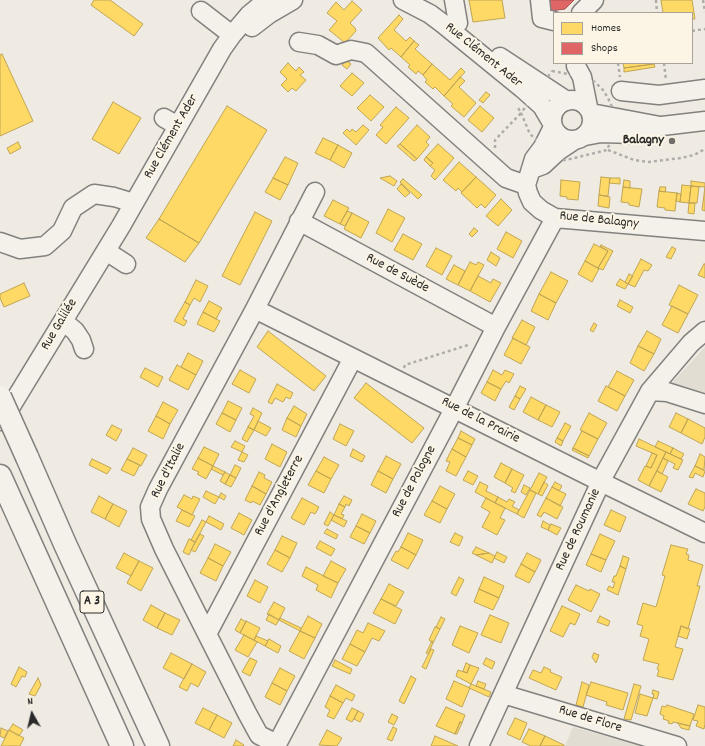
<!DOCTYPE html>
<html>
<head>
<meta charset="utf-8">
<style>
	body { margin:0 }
	#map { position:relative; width:705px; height:746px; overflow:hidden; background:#efebe3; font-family:Dekko,sans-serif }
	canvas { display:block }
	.legend { position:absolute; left:553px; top:12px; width:140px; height:52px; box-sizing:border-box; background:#fcf5e5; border:1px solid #a8a49b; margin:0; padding:5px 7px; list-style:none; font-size:12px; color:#2b2b2b }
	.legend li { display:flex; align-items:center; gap:8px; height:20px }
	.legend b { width:20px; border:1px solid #a8a49b }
	.north { position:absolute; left:12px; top:694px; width:40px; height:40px; -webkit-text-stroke:3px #fcf5e5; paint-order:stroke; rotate:352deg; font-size:11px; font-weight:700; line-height:16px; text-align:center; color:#2b2b2b }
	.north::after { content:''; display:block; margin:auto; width:14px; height:18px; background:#2b2b2b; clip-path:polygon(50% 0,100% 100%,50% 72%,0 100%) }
</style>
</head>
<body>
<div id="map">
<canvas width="705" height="746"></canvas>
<ul class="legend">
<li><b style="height:11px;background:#ffd966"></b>Homes</li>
<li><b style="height:11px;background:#e06666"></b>Shops</li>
</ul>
<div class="north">N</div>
</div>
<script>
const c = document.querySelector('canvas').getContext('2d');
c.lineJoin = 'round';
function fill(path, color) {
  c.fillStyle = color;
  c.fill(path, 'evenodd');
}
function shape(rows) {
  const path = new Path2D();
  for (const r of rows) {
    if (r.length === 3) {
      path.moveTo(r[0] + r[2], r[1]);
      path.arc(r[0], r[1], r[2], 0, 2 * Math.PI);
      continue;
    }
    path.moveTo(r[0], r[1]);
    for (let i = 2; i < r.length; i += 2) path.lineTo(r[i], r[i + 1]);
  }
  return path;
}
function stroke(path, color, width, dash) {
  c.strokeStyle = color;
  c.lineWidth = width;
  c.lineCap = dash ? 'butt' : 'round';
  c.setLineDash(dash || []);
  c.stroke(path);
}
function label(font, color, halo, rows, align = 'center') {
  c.font = font + ' Dekko,sans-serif';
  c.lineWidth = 4;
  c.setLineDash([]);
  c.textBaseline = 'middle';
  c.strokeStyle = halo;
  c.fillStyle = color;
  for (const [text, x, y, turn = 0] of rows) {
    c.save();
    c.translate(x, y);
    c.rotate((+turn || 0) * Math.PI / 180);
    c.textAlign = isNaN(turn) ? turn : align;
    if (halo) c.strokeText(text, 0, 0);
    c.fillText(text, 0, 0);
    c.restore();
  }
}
fill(shape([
	[705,347,705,398,670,385],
	[573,727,642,746,565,746]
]), '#e1ddd2');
const homes = shape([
	[94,0,110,0,143,24,134,36,91,5,94,0],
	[469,0,502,0,505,18,473,22,469,0],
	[661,0,692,0,695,19,692,19,692,13,663,13,661,0],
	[352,1,362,10,350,23,355,28,356,31,345,43,329,30,337,21,327,13,336,2,344,10,352,1],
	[399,15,403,19,394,30,406,41,410,37,414,41,401,57,391,48,389,50,378,38,399,15],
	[414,41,419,45,415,49,432,64,423,75,418,71,416,74,408,67,410,65,401,57,414,41],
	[2,54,33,121,0,136,0,55,2,54],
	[346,60,351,64,347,69,342,65,346,60],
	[288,63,296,71,299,67,304,72,300,75,306,80,296,91,292,88,288,92,281,85,287,79,280,72,288,63],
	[623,63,654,63,654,64,624,68,623,63],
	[432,64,450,80,461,68,465,72,444,96,435,87,433,89,425,82,427,80,423,75,432,64],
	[654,64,655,67,624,72,624,68,654,64],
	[352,73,364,83,352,96,340,86,352,73],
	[460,77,465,81,459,87,476,103,464,117,451,106,453,104,444,96,460,77],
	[486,92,490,95,483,103,479,100,486,92],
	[370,95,384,107,371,121,357,108,370,95],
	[113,102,141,118,119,154,92,139,113,102],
	[227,106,267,130,199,243,159,219,227,106],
	[480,106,494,118,482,132,468,120,480,106],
	[396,107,409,118,386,144,376,135,383,127,380,125,396,107],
	[363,125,369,130,356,145,343,133,347,129,350,132,352,129,356,132,363,125],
	[417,125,430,137,426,142,429,145,417,159,400,144,417,125],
	[323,138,338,145,330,160,315,153,323,138],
	[18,142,21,148,10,154,7,148,18,142],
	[400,144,417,159,414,161,397,146,400,144],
	[438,144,454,158,435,180,431,176,435,170,430,166,433,163,426,157,438,144],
	[338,145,352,153,344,168,330,160,338,145],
	[285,157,298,163,288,185,273,178,285,157],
	[426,157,433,163,430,166,424,160,426,157],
	[459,162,476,177,462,192,458,188,456,191,443,180,459,162],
	[390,176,397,181,394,186,380,178,390,176],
	[476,177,496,195,485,208,481,204,477,208,461,193,476,177],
	[601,177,610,178,608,196,599,195,601,177],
	[273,178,288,185,280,200,265,192,273,178],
	[610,178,620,178,620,184,609,183,610,178],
	[403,179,422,195,418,199,400,182,403,179],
	[561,180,580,182,578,200,567,199,567,197,560,196,561,180],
	[624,180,630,181,630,188,623,187,624,180],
	[691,181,705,183,705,187,691,186,691,181],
	[401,184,410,193,405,197,397,189,401,184],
	[682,185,691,186,689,203,680,202,682,185],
	[691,186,699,187,697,203,689,203,691,186],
	[623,187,642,189,639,207,629,205,629,203,621,202,623,187],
	[660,187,666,187,665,192,659,191,660,187],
	[705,187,705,211,702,210,705,187],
	[659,191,677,193,675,211,665,210,665,208,657,207,659,191],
	[677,193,681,194,680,202,676,201,677,193],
	[599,195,610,197,609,208,598,206,599,195],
	[501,199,512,210,498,226,486,216,501,199],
	[333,200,349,208,340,224,324,216,333,200],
	[689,203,695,203,694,214,688,213,689,203],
	[388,209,405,218,392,242,376,233,388,209],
	[347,211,352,213,345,226,340,224,347,211],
	[255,212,272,221,240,285,222,276,255,212],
	[352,213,369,222,361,238,344,229,352,213],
	[159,219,199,243,185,262,146,238,159,219],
	[474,228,478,231,472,237,469,234,474,228],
	[506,232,522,241,513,258,497,249,506,232],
	[403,234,422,244,413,260,394,250,403,234],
	[594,244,608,251,598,268,585,261,594,244],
	[601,245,613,251,603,270,598,268,608,251,600,246,601,245],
	[672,247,676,249,671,259,666,257,672,247],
	[436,248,452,256,442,275,426,266,436,248],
	[491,252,500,258,496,266,487,260,491,252],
	[641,259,652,265,648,271,644,270,635,287,628,284,641,259],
	[585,261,599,269,592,282,578,274,585,261],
	[470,262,476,265,478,262,484,265,470,291,458,285,470,262],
	[704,264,705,264,705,278,698,275,704,264],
	[454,265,465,271,458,285,446,279,454,265],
	[551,272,568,281,556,303,539,294,551,272],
	[629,274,633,276,628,284,625,282,629,274],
	[478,276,491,283,493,279,501,283,490,302,470,291,478,276],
	[620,279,628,284,625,289,616,285,620,279],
	[196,280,208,286,200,302,194,298,190,305,185,302,196,280],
	[24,283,30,296,4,307,0,298,0,294,24,283],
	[679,285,698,295,688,314,669,305,679,285],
	[539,294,556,303,548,320,531,311,539,294],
	[620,300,633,307,630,313,617,306,620,300],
	[209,301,222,308,216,319,203,312,209,301],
	[185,302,190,305,183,319,187,321,184,326,174,321,185,302],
	[672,306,688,314,678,333,662,325,672,306],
	[203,312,220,321,214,332,197,324,203,312],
	[522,320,535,327,526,345,512,338,522,320],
	[594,323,597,325,593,332,590,330,594,323],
	[268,331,326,376,314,391,257,347,268,331],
	[647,331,661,339,654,354,638,346,647,331],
	[513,338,530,347,521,364,504,355,513,338],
	[638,346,654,354,644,371,630,363,638,346],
	[188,353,203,361,196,375,181,367,188,353],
	[177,365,196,375,188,390,169,380,177,365],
	[145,368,163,377,158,387,140,377,145,368],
	[240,370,256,379,249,393,232,384,240,370],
	[493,370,502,375,505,370,514,374,509,383,506,381,501,389,487,382,493,370],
	[617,371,634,380,625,396,608,387,617,371],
	[487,382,501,389,495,401,481,393,487,382],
	[366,383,424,428,412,443,354,398,366,383],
	[277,384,293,393,290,399,286,397,283,402,275,398,272,404,268,402,277,384],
	[520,386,526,389,520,399,515,396,520,386],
	[606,386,625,396,617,411,598,401,606,386],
	[515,396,520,399,514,410,509,407,515,396],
	[531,397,546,405,538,420,523,412,531,397],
	[228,401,242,408,236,420,222,413,228,401],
	[163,402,178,410,170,424,156,416,163,402],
	[546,405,560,412,552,427,538,420,546,405],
	[294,406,307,414,301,426,287,418,294,406],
	[253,408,262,413,254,430,248,427,254,416,250,414,253,408],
	[222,413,236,420,230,432,216,424,222,413],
	[589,413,607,423,598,439,580,430,589,413],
	[676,413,688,419,681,433,669,427,676,413],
	[156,416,170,424,163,439,148,431,156,416],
	[287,418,301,426,296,437,282,430,287,418],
	[688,419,705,428,705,437,702,444,681,433,688,419],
	[258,421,271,428,266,436,254,430,258,421],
	[565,423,571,426,563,441,557,438,565,423],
	[340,424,354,431,346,446,333,439,340,424],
	[112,425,122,430,116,441,106,435,112,425],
	[248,427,254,430,247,442,242,439,248,427],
	[461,431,475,439,472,445,458,438,461,431],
	[582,431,598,439,589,456,573,448,582,431],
	[458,438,472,445,466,457,452,449,458,438],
	[557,438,563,441,561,446,555,442,557,438],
	[639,439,666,452,649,486,638,480,645,466,651,468,657,455,636,446,639,439],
	[235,441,245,446,242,452,231,447,235,441],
	[658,441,673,448,670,454,655,447,658,441],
	[272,444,287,452,280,467,265,459,272,444],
	[204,447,219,454,213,466,198,458,204,447],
	[133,448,147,455,141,466,127,459,133,448],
	[573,448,589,456,588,458,572,450,573,448],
	[673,448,684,454,681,459,670,454,673,448],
	[353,449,365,456,362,462,350,456,353,449],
	[452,449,466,457,456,476,446,471,450,462,446,461,452,449],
	[242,452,248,455,244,462,238,460,242,452],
	[666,452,683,460,678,470,673,468,675,464,663,458,666,452],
	[652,453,657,455,651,468,646,466,652,453],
	[700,454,705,457,704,470,695,466,700,454],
	[386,456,401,464,393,479,378,471,386,456],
	[324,457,339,465,331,479,316,471,324,457],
	[198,458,213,466,206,479,197,474,199,472,192,469,198,458],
	[663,458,668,461,662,474,657,471,663,458],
	[92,459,111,468,107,474,89,465,92,459],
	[127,459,140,465,134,476,121,470,127,459],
	[501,463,512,469,505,483,494,477,501,463],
	[235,465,241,468,236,478,230,475,235,465],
	[213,466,225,472,223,475,211,469,213,466],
	[695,466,705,471,703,477,695,473,693,478,689,477,695,466],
	[512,469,524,475,515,493,511,491,513,488,505,483,512,469],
	[316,471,331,479,324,493,308,485,316,471],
	[378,471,393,479,386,493,371,485,378,471],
	[468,471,478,476,473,485,463,480,468,471],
	[657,471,668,477,661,492,649,486,657,471],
	[225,472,230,475,225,484,220,481,225,472],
	[259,472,265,475,264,478,272,482,266,494,252,486,259,472],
	[539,473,547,477,538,494,530,490,539,473],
	[230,475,236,478,231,487,225,484,230,475],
	[480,482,488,486,486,491,498,497,495,503,475,492,480,482],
	[544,482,548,485,542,496,538,494,544,482],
	[555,482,562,486,559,491,552,487,555,482],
	[524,485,530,488,526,495,521,492,524,485],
	[252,486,266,494,260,505,252,501,251,503,245,500,252,486],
	[440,486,455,494,447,509,432,501,440,486],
	[552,487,566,494,560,506,546,498,552,487],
	[696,489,705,493,705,507,703,511,688,504,696,489],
	[530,490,536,493,524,518,517,514,530,490],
	[206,491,219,497,215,504,203,497,206,491],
	[221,493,226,496,224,500,219,497,221,493],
	[184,495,192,499,193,496,200,499,192,515,177,507,184,495],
	[99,496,113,504,105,519,91,512,99,496],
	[344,496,352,500,349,506,346,504,345,507,339,504,344,496],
	[498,497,507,502,509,499,515,502,512,506,519,510,517,514,495,503,498,497],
	[302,498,319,507,315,514,311,512,304,525,291,518,302,498],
	[486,498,505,508,500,518,505,520,497,535,482,527,490,512,481,507,486,498],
	[546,498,563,507,557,519,544,512,541,517,537,515,546,498],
	[432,501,447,509,440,523,424,515,432,501],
	[113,504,127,511,119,527,105,519,113,504],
	[339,504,345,507,341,514,344,515,342,519,334,515,339,504],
	[182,510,195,516,189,527,176,521,182,510],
	[611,510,626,517,620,532,604,525,611,510],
	[330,512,334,515,328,526,324,524,330,512],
	[239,513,252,520,244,535,231,528,239,513],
	[362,514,376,521,370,533,356,526,362,514],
	[334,515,347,521,344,527,331,520,334,515],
	[209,516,224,524,221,530,206,522,209,516],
	[202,520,206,522,195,542,191,540,202,520],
	[543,521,550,525,548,530,541,527,543,521],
	[551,524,561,528,557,535,548,530,551,524],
	[356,526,370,533,364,544,350,537,356,526],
	[327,529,338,535,336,539,324,533,327,529],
	[408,533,423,540,416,555,401,547,408,533],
	[455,533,463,537,459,546,450,542,455,533],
	[200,534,204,536,195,552,191,550,200,534],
	[600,534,615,541,606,560,591,554,600,534],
	[282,536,297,543,290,558,275,550,282,536],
	[189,539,195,542,189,555,183,552,189,539],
	[320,541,335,549,331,556,316,548,320,541],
	[215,544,231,552,223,566,208,558,215,544],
	[671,545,688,549,686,554,689,555,688,560,703,565,697,586,700,586,688,629,681,626,675,647,683,649,673,680,657,676,659,670,657,669,659,664,643,660,649,639,640,636,643,626,637,624,643,603,656,607,665,576,662,575,671,545],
	[401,547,416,555,408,569,391,560,396,551,398,552,401,547],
	[476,547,489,553,476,555,472,553,476,547],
	[275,550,290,558,282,572,267,564,275,550],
	[497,552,507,557,504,563,494,558,497,552],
	[124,553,139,561,131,576,116,568,124,553],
	[489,553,495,556,492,563,476,555,489,553],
	[527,553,541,560,535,572,521,564,527,553],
	[591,554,606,560,601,572,586,565,591,554],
	[623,556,629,558,626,569,620,566,623,556],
	[208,558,223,566,216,581,200,573,208,558],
	[139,561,153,568,141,591,127,583,139,561],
	[331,561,346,569,338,583,323,576,331,561],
	[521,564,535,572,529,583,515,576,521,564],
	[620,566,626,569,618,595,607,590,609,586,613,588,615,582,612,582,614,576,616,576,620,566],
	[306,567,338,583,331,598,316,590,318,585,302,576,306,567],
	[459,577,464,580,456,596,451,593,459,577],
	[484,577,504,586,499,598,479,589,484,577],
	[255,580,268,587,260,603,247,596,255,580],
	[389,584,404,592,396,606,381,599,389,584],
	[576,585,589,591,590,589,600,594,591,612,568,600,576,585],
	[479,589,499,598,493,610,474,602,479,589],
	[381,599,402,610,395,624,373,613,381,599],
	[274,602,285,608,279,620,267,614,274,602],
	[151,605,165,613,157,628,143,620,151,605],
	[562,606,580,614,575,625,570,623,563,637,550,631,562,606],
	[165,613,180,620,172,635,157,628,165,613],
	[269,614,279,620,276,625,266,620,269,614],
	[490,615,509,623,501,643,481,635,490,615],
	[308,616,322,624,315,638,300,631,308,616],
	[600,616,610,621,608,626,597,622,600,616],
	[441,617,445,619,440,629,436,627,441,617],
	[280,618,301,628,300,631,279,620,280,618],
	[241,619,246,622,240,633,235,630,241,619],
	[246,621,260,628,254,640,240,633,246,621],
	[368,623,385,631,379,641,372,638,365,652,350,644,357,630,363,633,368,623],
	[460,626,478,633,469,653,452,645,460,626],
	[681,626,690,629,687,639,678,636,681,626],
	[435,627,440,629,433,643,429,640,435,627],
	[300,631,315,638,304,659,289,651,300,631],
	[244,635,257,642,248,657,235,650,244,635],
	[256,636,268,641,265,646,254,640,256,636],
	[269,639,281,646,278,653,265,646,269,639],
	[432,641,433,643,428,654,426,653,432,641],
	[350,644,365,652,357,666,342,659,350,644],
	[431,649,434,650,426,669,422,667,431,649],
	[171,653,192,664,184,679,163,668,171,653],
	[594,653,599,655,596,663,592,657,594,653],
	[250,658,257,661,250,676,242,672,250,658],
	[486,658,495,662,492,669,483,664,486,658],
	[335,660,352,669,350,674,332,666,335,660],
	[466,663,470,665,467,673,463,671,466,663],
	[192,664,206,672,198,687,191,683,187,691,179,687,192,664],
	[470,665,479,668,471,684,456,676,458,670,467,673,470,665],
	[19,667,27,672,25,677,22,676,16,687,11,684,19,667],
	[544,667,551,670,550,672,562,677,556,690,529,678,533,670,541,673,544,667],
	[280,668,295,676,287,691,272,683,280,668],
	[411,676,416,679,404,704,399,701,411,676],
	[38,678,41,685,35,696,29,694,38,678],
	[454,681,470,688,462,707,446,699,454,681],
	[478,681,486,684,484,689,476,686,478,681],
	[582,682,589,685,583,707,576,705,582,682],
	[591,682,628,693,623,710,606,705,607,702,586,695,591,682],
	[272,683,287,691,280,705,265,697,272,683],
	[471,684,491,692,489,697,469,688,471,684],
	[634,684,641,686,631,720,624,719,634,684],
	[336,685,355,695,352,701,346,698,343,703,330,696,336,685],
	[653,690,659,692,657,699,653,698,654,694,652,694,653,690],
	[640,694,653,698,647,716,635,713,640,694],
	[330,696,343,703,334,719,327,716,330,710,325,707,330,696],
	[667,705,694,714,690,726,673,722,672,724,668,723,669,721,663,719,664,716,660,714,662,706,666,707,667,705],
	[698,705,705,707,705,724,704,729,696,726,698,721,693,720,698,705],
	[446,707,465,715,462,723,460,722,455,734,436,726,446,707],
	[203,708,217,715,209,730,195,723,203,708],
	[352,708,358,711,352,722,346,719,352,708],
	[358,711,364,714,360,722,354,719,358,711],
	[392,714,398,717,394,725,388,722,392,714],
	[217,715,232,723,224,738,209,730,217,715],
	[515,718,527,723,520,740,507,734,515,718],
	[460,722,462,723,457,734,455,734,460,722],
	[678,723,690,726,689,730,681,728,678,723],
	[13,724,23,730,19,736,9,730,13,724],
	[393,727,397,729,392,741,387,739,393,727],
	[1,728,8,731,4,738,0,736,1,728],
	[529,729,545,736,540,746,531,746,522,742,529,729],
	[9,730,24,738,20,746,1,746,9,730],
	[327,730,342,738,337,746,319,745,327,730],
	[435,736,458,746,431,746,435,736],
	[545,736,564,745,564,746,540,746,545,736],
	[236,740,244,745,243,746,233,746,236,740]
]);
fill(homes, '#ffd966');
stroke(homes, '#bfa554', 1);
const shops = shape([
	[548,0,574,0,565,9,550,11,548,0]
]);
fill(shops, '#e06666');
stroke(shops, '#aa5454', 1);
const minor = shape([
	[403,0,430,14,442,23,523,89,542,106,552,123],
	[454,0,458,23],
	[540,0,542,18,554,21],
	[201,11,232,35],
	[581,13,594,0],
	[252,27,269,14,293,0],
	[299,42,318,45,336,55,351,50,366,53,506,178,526,185],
	[500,57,567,101],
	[576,66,582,77,588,107],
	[621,91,659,95,705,89],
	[572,120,20],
	[591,113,660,126],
	[164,118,178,126],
	[553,127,543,147,534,159,526,185,528,193,532,202,541,210,555,218,705,231],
	[585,136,601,133,634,134,662,126,705,121],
	[532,169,543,165,558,151,573,141],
	[299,221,496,327],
	[0,242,20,249,45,246,62,231,73,208,94,194,114,197,134,203],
	[106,251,126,264],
	[255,309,601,482,705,533],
	[63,321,75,331,81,340,84,349],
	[650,391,667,392,705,404],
	[2,421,121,226,222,49,232,35,249,15,267,0],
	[207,634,353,358],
	[503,694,677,746],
	[277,744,259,735,247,713,164,549,151,519,150,507,158,489,255,309,315,192],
	[276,746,454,409,496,327,555,218],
	[479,746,604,475,650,391,691,343,705,331]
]);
const highway = shape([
	[27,457,65,544,158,746],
	[0,476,122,746]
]);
stroke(minor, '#83817e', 21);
stroke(highway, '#83817e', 25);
stroke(shape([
	[656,0,657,13],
	[703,0,705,12],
	[692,31,705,29],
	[618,63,620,77],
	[664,63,666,80],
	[552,71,585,77,595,82,603,90,608,98,613,109,612,138,607,150,566,160,558,160,530,134,521,113,552,71],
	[495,148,495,140,521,113,517,106],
	[608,150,634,160,648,162,681,158,694,155,705,149],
	[404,368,405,365,468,345]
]), '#afada9', 2.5, [3, 3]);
stroke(minor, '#f4f1eb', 18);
stroke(highway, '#f4f1eb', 22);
const highwayBridge = shape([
	[0,397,27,457]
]);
stroke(highwayBridge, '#83817e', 25, []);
stroke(highwayBridge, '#f4f1eb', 22);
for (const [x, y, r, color] of [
	[672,141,4,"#706e6b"]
]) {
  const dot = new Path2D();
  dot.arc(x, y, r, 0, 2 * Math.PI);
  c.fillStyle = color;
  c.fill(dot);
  stroke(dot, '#fcf5e5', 1.5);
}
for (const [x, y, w] of [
	[92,602,24]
]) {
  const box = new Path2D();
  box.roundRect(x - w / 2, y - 11, w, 22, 3);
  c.fillStyle = '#fcf5e5';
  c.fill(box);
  stroke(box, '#2b2b2b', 1);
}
label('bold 13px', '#2b2b2b', null, [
	["A 3",92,602]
]);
label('14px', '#2b2b2b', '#fcf5e5', [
	["Rue Clément Ader",483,56,39],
	["Rue Clément Ader",172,137,-60],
	["Rue de Balagny",599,221,6],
	["Rue de Suède",397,274,28],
	["Rue Galilée",60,325,-59],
	["Rue de la Prairie",480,421,27],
	["Rue d'Italie",169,471,-63],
	["Rue de Pologne",415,482,-62],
	["Rue d'Angleterre",280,496,-62],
	["Rue de Roumanie",579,530,-65],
	["Rue de Flore",590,720,17]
]);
label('bold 14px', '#2b2b2b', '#fcf5e5', [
	["Balagny",664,141]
], 'right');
</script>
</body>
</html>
